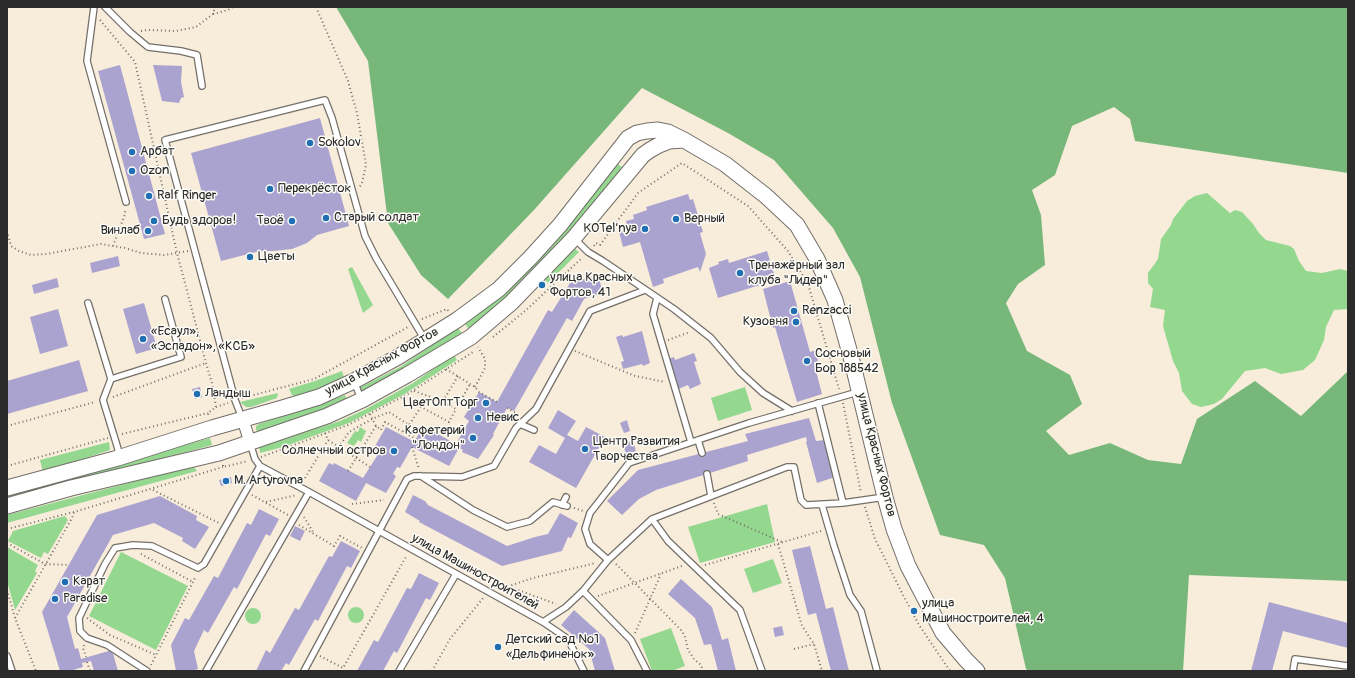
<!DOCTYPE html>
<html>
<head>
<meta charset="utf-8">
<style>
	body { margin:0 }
	#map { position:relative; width:1355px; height:678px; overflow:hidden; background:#f8ecdb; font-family:Pangolin,sans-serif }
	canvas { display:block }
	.frame { position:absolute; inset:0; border:8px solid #2b2b2b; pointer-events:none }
</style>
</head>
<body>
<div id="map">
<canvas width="1355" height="678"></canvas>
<div class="frame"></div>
</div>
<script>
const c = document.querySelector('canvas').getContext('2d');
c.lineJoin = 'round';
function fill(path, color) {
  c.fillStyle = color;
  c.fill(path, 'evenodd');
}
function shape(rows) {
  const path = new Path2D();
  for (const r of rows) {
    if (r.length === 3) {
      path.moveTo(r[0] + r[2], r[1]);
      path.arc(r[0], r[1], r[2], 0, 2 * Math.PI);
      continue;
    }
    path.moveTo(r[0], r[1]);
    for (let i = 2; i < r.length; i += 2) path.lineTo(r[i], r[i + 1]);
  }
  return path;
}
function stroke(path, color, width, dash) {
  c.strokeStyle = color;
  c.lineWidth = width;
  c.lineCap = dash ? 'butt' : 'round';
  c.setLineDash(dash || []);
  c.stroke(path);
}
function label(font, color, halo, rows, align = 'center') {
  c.font = font + ' Pangolin,sans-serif';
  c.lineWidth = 3;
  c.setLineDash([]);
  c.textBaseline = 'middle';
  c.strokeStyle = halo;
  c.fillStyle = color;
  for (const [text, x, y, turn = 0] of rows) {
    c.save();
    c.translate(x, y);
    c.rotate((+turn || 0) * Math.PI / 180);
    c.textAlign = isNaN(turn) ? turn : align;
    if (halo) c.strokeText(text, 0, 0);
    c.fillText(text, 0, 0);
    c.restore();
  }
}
fill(shape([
	[618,164,623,168,568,236,508,298,469,329,464,323,564,230],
	[1207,193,1230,213,1235,210,1242,212,1253,224,1259,233,1266,240,1290,246,1294,249,1299,261,1306,271,1322,273,1340,269,1348,271,1348,309,1334,310,1326,327,1324,340,1315,360,1303,370,1281,374,1265,368,1245,371,1222,399,1214,404,1201,407,1192,404,1182,391,1179,373,1173,361,1163,326,1165,310,1150,307,1153,289,1148,283,1148,273,1158,259,1161,239,1171,225,1173,219,1187,201,1195,196],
	[570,245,579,252,548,283,541,276],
	[352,267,373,305,363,313,348,269],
	[458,328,462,333,402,373,362,395,361,387,400,367],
	[454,355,457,360,403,395,349,423,283,447,260,453,259,446,340,421,364,410,413,383],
	[342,371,344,377,340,381,319,390,298,397,292,395,289,389,315,381],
	[745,387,752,410,718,421,711,398],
	[278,393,277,398,251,407,246,407,240,402],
	[345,395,347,399,337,405,259,432,256,430,256,426,259,424,322,404],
	[360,427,366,431,361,442,358,440,354,446,347,443,355,431,358,432],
	[210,438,212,445,7,501,7,495],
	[109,442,110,450,43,472,40,460],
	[193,466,197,471,7,523,7,515],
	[767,504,775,542,700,563,688,527],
	[65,516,68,520,48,554,44,552,41,558,8,541,13,531],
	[7,547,38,565,35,571,37,573,15,610,7,581],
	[121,552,188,586,156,650,89,616],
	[773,559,782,583,753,593,744,569],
	[356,615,8],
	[253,616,8],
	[671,628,685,666,672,671,652,671,640,639]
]), '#94d890');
fill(shape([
	[336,7,1348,7,1348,173,1135,141,1130,119,1114,107,1072,126,1055,175,1032,190,1041,215,1045,265,1018,284,1006,303,1027,351,1070,375,1082,404,1046,431,1069,455,1110,443,1148,460,1181,464,1197,419,1255,381,1301,416,1348,371,1348,581,1189,575,1183,671,1029,671,1026,669,1005,578,984,545,940,535,892,403,860,277,833,228,774,160,728,133,642,88,534,210,448,299,421,275,388,223,368,61]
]), '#77b87a');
fill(shape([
	[120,65,165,234,144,239,98,71],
	[153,65,182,66,181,82,184,97,181,98,179,103,162,101],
	[320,118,349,226,317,235,307,243,292,249,273,251,260,251,221,261,191,153],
	[688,194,690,200,693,199,703,232,700,233,706,254,700,272,698,267,663,279,664,283,653,287,640,242,623,247,619,232,628,229,626,221,634,219,633,215,647,210,646,207],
	[767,251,776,280,718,298,709,268,719,264,718,262,728,259,729,263],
	[118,256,120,266,92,273,90,263],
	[598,275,603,293,584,299,572,321,567,318,514,411,507,408,493,434,494,435,478,459,462,452,463,450,459,448,449,466,412,447,400,468,397,467,393,474,396,476,386,493,366,483,356,501,319,481,329,463,333,465,334,463,363,478,377,456,371,453,386,427,415,442,421,428,426,430,427,428,456,444,469,421,464,417,479,392,497,402,548,310,552,312,570,283],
	[57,278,59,287,34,294,32,285],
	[790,281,810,352,816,350,818,361,814,363,822,394,797,402,775,327,773,328,763,289],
	[144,303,157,348,136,354,123,309],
	[58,309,68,346,40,354,30,317],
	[642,331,650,363,643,366,642,364,623,369,621,362,624,361,616,337,622,335,623,337],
	[694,353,697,361,694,362,701,384,690,389,688,385,676,390,668,359,674,357,675,360],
	[79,360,88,391,7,414,7,381],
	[200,387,202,397,195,399,192,389],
	[558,410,576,421,567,435,578,441,586,427,605,437,576,488,529,462,539,445,556,454,565,438,548,428],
	[809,418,816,441,825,440,835,477,817,483,806,442,807,441,806,437,747,455,748,461,656,490,639,499,622,515,607,501,638,470,748,441,745,434],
	[627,420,630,431,624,433,620,423],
	[633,441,636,451,626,454,623,444],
	[231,477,232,483,221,486,219,480],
	[413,495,425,501,428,505,507,546,535,537,548,534,560,513,578,523,571,538,568,537,562,551,502,566,419,522,420,521,405,512],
	[160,496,197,516,196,520,209,527,195,549,182,541,183,538,154,523,113,535,67,617,75,649,78,648,81,659,112,650,118,671,94,671,91,661,82,663,83,667,70,671,60,671,42,612,97,515],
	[259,509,279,519,270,536,266,534,237,589,234,587,208,633,204,630,194,651,198,669,192,671,176,671,171,645,185,618,189,620,214,576,218,578,247,523,251,525],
	[295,526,305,531,300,541,290,536],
	[341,541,360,551,351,568,347,566,318,621,315,619,289,665,286,663,281,671,256,671,266,650,270,653,295,608,299,610,329,556,332,557],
	[810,546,826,609,833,607,849,671,831,671,816,613,808,615,792,550],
	[419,573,439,583,430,600,426,598,397,653,394,651,383,671,357,671,374,640,378,642,407,588,411,589],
	[681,579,712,607,722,640,728,638,736,671,718,671,711,644,704,645,695,618,668,594],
	[1269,602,1348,623,1348,648,1283,631,1272,671,1251,671],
	[574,610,605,638,615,671,595,671,589,649,561,625],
	[782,626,784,635,775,637,773,628]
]), '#aba3cf');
const lane = shape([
	[94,7,87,61,126,202],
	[105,7,130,32,148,47,181,51,197,55,202,86],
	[573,239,579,243,588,252,603,261,674,309,711,338,740,372,763,393,792,411],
	[657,298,653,314,691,442],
	[88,303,111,379,103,400,118,449,118,458],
	[111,379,181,357,165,299],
	[354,381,361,399],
	[818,403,843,503],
	[242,418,235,400,165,140,325,100,332,118,365,236,376,258,425,340],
	[520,424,534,430],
	[698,440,702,453],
	[250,443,255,459,260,466,309,492,543,622,566,607,583,591,608,560,652,519,787,467,794,467,801,500,806,505,843,503,885,497],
	[707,474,711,496],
	[421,476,473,510,507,527,530,521,553,502,567,506],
	[562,505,566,497],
	[822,505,834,546,850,595,861,611,877,671],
	[652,519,668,541,740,610,762,671],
	[608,560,590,544,585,529,590,513,629,463,749,423,858,392],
	[583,591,631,640,647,671],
	[543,622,568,639,584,671],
	[7,656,12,671],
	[147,671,107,645,87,638,80,631,79,618,105,564,115,548,133,545,152,546,198,568,204,564,260,466],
	[206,671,309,492],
	[304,671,407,479,414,476,421,476,462,477,494,466,516,428,536,409,590,311,645,290],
	[399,671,456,574],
	[1293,671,1295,659,1348,666]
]);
const street = shape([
	[243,420,250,442]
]);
const secondary = shape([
	[7,488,118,458,212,428,286,407,319,397,354,381,398,357,457,320,499,289,531,257,560,225,628,138,637,133,647,131,658,130,668,132,684,140,725,164,766,196,797,225,817,259,835,300,851,357,885,497,894,529,908,566,943,633,966,660,977,671],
	[7,506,71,488,219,453,327,416,362,400,407,375,471,337,511,303,573,239,643,155,650,150,659,145,669,141,684,140]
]);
stroke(lane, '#736f69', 8);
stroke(street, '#736f69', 13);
stroke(secondary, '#736f69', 17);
stroke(shape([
	[316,7,348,81,357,113,366,165,362,183,359,188],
	[213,14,228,10,233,7],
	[100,20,135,62,177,253,206,363,212,383,216,407,208,413,209,417],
	[141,31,148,30,176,31,196,27,213,14,215,7],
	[7,231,11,246,19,251,31,255,46,254,101,244,125,248,141,253,164,255,188,251],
	[113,246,125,214,125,209],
	[594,246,596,243,600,245,638,193,682,163,748,206,788,251,808,284,839,389],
	[422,319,447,309,449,312],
	[493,337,525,311,582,258],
	[668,340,690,332],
	[575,351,635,376,665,382],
	[446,369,475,387,479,392,497,402],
	[475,387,485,368,485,359,478,347],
	[414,391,442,401,456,409,470,384],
	[113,397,206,363],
	[242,398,314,379,408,327],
	[443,401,458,376],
	[843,403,861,493],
	[216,407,228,403],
	[507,408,520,415],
	[370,414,376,426,380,429,381,430,385,422,416,439,415,442],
	[7,426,95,402],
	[404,432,409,425],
	[325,433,328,440,339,447,349,432,372,419,389,412,409,425,421,407,449,422,456,409],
	[122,434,208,413],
	[339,447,370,467],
	[412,447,419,469],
	[261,457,348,425,406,395,473,352],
	[223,465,223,467,248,461],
	[7,466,108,438],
	[348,471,376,426],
	[305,478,328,440],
	[153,490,219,523],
	[252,495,288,515],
	[266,502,297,495],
	[714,503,718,514,782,542],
	[352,504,384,500],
	[865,507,875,539,902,593,919,625,950,671],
	[574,508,583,511],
	[304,517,313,532],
	[299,525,334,546,340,536,362,548],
	[7,529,74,512,223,467],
	[7,543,45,564,69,565],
	[778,544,802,626,814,644,822,671],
	[141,554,193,582],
	[616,564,682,631,685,637,688,650,694,659,701,665,703,671],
	[705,565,821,531],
	[507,586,556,604],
	[500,589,533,578,596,563],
	[7,590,15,618,36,671],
	[598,596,682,566],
	[15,618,72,518,74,512],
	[87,618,110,635,156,655],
	[635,633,661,574],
	[84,645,83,648,86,657],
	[794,649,814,644],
	[320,656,343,668,407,555],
	[87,662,90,671],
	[151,665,196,576],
	[432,671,450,639,484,597]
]), '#736f69', 2, [1, 3]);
stroke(lane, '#fff', 5.5);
stroke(street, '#fff', 11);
stroke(secondary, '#fff', 15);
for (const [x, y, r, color] of [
	[310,143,4,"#1f6fb2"],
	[132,152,4,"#1f6fb2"],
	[132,171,4,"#1f6fb2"],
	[270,189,4,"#1f6fb2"],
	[149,196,4,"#1f6fb2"],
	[326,218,4,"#1f6fb2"],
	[676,219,4,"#1f6fb2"],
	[154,221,4,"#1f6fb2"],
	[292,221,4,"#1f6fb2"],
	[645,229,4,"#1f6fb2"],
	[148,231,4,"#1f6fb2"],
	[250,257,4,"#1f6fb2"],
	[740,273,4,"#1f6fb2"],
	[542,285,4,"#1f6fb2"],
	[794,311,4,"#1f6fb2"],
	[796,322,4,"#1f6fb2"],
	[143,339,4,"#1f6fb2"],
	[807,361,4,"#1f6fb2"],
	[197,394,4,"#1f6fb2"],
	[486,403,4,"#1f6fb2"],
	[478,418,4,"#1f6fb2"],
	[473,438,4,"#1f6fb2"],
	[585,449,4,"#1f6fb2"],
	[394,451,4,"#1f6fb2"],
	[226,481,4,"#1f6fb2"],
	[65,582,4,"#1f6fb2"],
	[55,599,4,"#1f6fb2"],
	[914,611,4,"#1f6fb2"],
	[498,647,4,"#1f6fb2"]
]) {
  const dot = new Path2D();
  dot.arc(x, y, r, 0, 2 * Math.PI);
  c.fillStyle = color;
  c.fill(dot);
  stroke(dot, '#fdfcf7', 1.5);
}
label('13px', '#2b2b2b', '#fdfcf7', [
	["Sokolov",318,143],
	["Арбат",140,152],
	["Ozon",140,171],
	["Перекрёсток",278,189],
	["Ralf Ringer",157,196],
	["Старый солдат",334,218],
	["Верный",684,219],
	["Будь здоров!",162,221],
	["Твоё",284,221,"right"],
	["KOTel’nya",637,229,"right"],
	["Винлаб",140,231,"right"],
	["Цветы",258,257],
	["Тренажёрный зал",748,266],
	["клуба \"Лидер\"",748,281],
	["улица Красных",550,278],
	["Фортов, 41",550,293],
	["Renzacci",802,311],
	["Кузовня",788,322,"right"],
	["«Есаул»,",151,332],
	["«Эспадон», «КСБ»",151,347],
	["Сосновый",815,354],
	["Бор 188542",815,369],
	["Ландыш",205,394],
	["ЦветОптТорг",478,403,"right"],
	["Невис",486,418],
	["Кафетерий",465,431,"right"],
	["\"Лондон\"",465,446,"right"],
	["Центр Развития",593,442],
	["Творчества",593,457],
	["Солнечный остров",386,451,"right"],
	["M. Artyrovna",234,481],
	["Карат",73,582],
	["Paradise",63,599],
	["улица",922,604],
	["Машиностроителей, 4",922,619],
	["Детский сад №1",506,640],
	["«Дельфиненок»",506,655]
], 'left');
label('13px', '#2b2b2b', '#fdfcf7', [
	["улица Красных Фортов",382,362,-29],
	["улица Красных Фортов",876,455,76],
	["улица Машиностроителей",475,572,29]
]);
</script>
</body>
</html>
